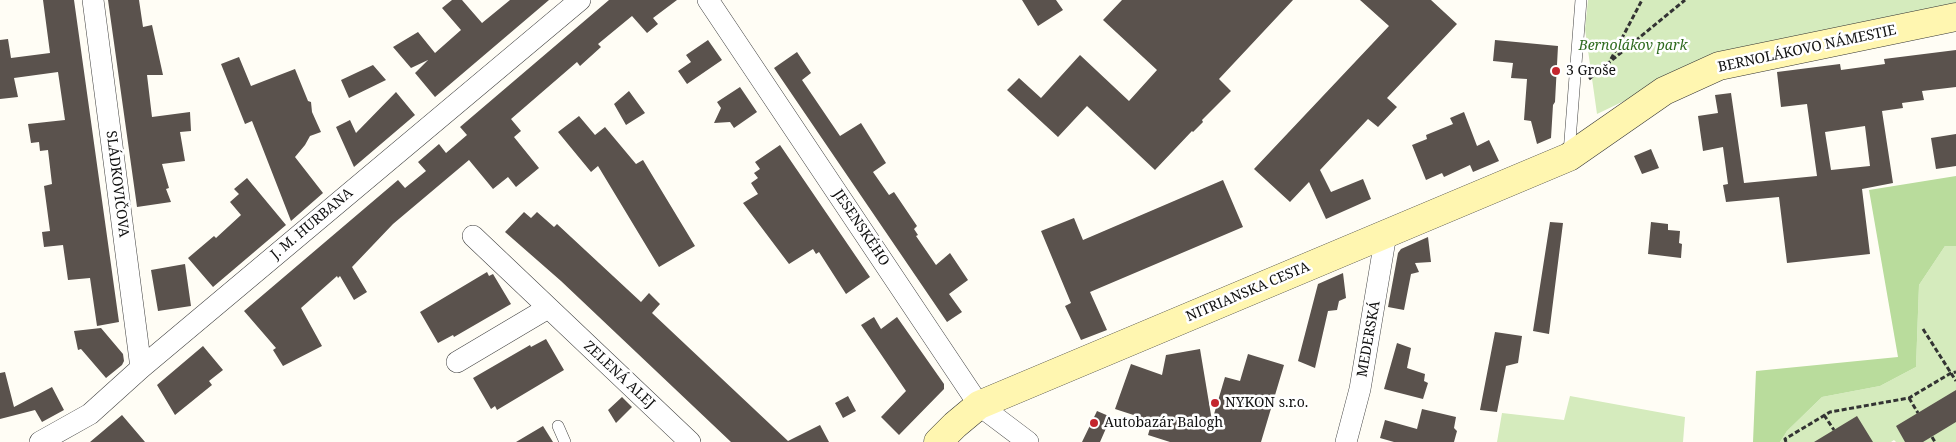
<!DOCTYPE html>
<html>
<head>
<meta charset="utf-8">
<style>
  body { margin:0 }
  canvas { display:block; background:#fffdf5 }
</style>
</head>
<body>
<canvas width="1956" height="442"></canvas>
<script>
const g = document.querySelector('canvas').getContext('2d');
g.lineJoin = 'round';
function fill(path, color) {
  g.fillStyle = color;
  g.fill(path, 'evenodd');
}
function poly(rows) {
  const path = new Path2D();
  for (const r of rows) {
    path.moveTo(r[0], r[1]);
    for (let i = 2; i < r.length; i += 2) path.lineTo(r[i], r[i + 1]);
  }
  return path;
}
function stroke(path, color, width, dash) {
  g.strokeStyle = color;
  g.lineWidth = width;
  g.lineCap = dash ? 'butt' : 'round';
  g.setLineDash(dash || []);
  g.stroke(path);
}
function label(font, color, halo, rows, align = 'center') {
  g.font = font + ' "Noto Serif",serif';
  g.lineWidth = 5;
  g.setLineDash([]);
  g.textBaseline = 'middle';
  g.strokeStyle = halo;
  g.fillStyle = color;
  for (const [text, x, y, turn = 0] of rows) {
    g.save();
    g.translate(x, y);
    g.rotate((+turn || 0) * Math.PI / 180);
    g.textAlign = isNaN(turn) ? turn : align;
    if (halo) g.strokeText(text, 0, 0);
    g.fillText(text, 0, 0);
    g.restore();
  }
}
fill(poly([
  [1588,0,1956,0,1956,5,1720,55,1597,114,1585,29],
  [1945,246,1956,246,1956,442,1896,442,1894,440,1891,442,1780,442,1787,431,1822,397,1880,386,1916,367,1919,285],
  [1570,396,1685,417,1683,442,1497,442,1502,413,1564,420]
]), '#d5ebbd');
fill(poly([
  [1956,176,1956,246,1945,246,1919,285,1916,367,1880,386,1822,397,1787,431,1780,442,1753,442,1756,371,1898,357,1869,190]
]), '#b9dc9c');
fill(poly([
  [43,0,74,0,119,322,97,326,90,278,68,280,63,245,44,247,42,232,50,231,44,186,52,184,48,150,40,151,39,142,31,143,28,124,65,120,58,72,14,78,18,97,0,99,0,40,8,39,11,58,50,53],
  [108,0,139,0,143,27,152,25,163,75,147,75,152,117,190,112,191,131,180,132,185,161,162,164,169,188,166,189,171,202,137,207],
  [452,0,462,0,482,23,510,0,549,0,435,97,415,73,428,60,411,68,393,47,418,32,435,53,461,30,442,8],
  [609,0,677,0,653,18,658,24,647,33,632,16,598,44,601,47,580,66,577,62,511,119,521,131,514,137,539,168,516,187,508,177,493,189,469,160,393,224,352,267,367,292,354,300,340,276,338,278,337,276,301,308,322,346,283,366,273,350,276,348,244,311,398,180,405,188,426,171,418,162,439,144,446,153,467,135,460,127],
  [1022,0,1056,0,1063,10,1038,26],
  [1122,0,1293,0,1219,79,1231,91,1202,120,1203,122,1193,132,1192,131,1155,170,1087,106,1058,137,1007,90,1019,78,1041,98,1080,55,1129,101,1157,70,1103,20],
  [1360,0,1431,0,1457,24,1387,98,1397,107,1378,127,1368,119,1320,170,1331,192,1363,179,1371,199,1326,219,1309,182,1290,202,1254,169,1389,26],
  [708,40,722,60,687,84,678,71,691,62,686,55],
  [1495,40,1558,46,1555,102,1553,105,1551,138,1537,144,1531,121,1524,120,1527,79,1511,78,1513,63,1493,61],
  [1956,50,1956,87,1922,91,1924,100,1902,103,1903,108,1882,111,1893,183,1862,189,1870,254,1787,263,1779,197,1726,202,1723,185,1728,184,1723,147,1703,151,1698,116,1718,113,1715,95,1731,93,1744,183,1817,176,1807,104,1781,107,1777,72,1840,64,1841,70,1885,64,1884,59],
  [1865,126,1870,166,1831,170,1825,132],
  [797,52,811,73,802,80,840,136,861,123,886,163,873,172,889,195,894,192,917,226,914,229,918,235,916,236,936,265,950,253,968,280,949,294,962,312,947,322,774,68],
  [239,57,251,86,295,69,308,101,311,102,312,112,321,132,310,136,305,145,295,157,323,193,291,221,252,121,245,124,221,64],
  [373,65,386,80,349,98,341,80],
  [740,87,757,112,734,128,730,122,714,123,721,108,717,102],
  [629,91,645,113,626,125,614,104],
  [396,92,415,115,354,167,336,127,350,120,356,133],
  [1464,112,1477,146,1489,140,1499,161,1473,172,1470,165,1444,177,1442,173,1426,180,1412,145,1427,139,1426,135,1453,124,1450,118],
  [579,116,595,135,605,127,636,164,643,160,695,246,659,267,598,166,591,172,558,132],
  [1956,134,1956,166,1936,169,1931,138],
  [780,145,870,277,846,294,819,252,816,254,813,249,789,264,743,203,758,194,751,183,758,178,754,173,760,169,755,162],
  [1651,149,1659,168,1642,174,1634,156],
  [247,178,286,225,213,287,188,258,214,236,216,238,241,215,230,202,239,194,234,189],
  [1223,180,1243,227,1090,292,1107,330,1081,340,1065,306,1071,303,1041,231,1074,218,1083,240],
  [524,212,531,218,537,212,554,227,557,224,641,302,649,293,660,304,652,313,788,441,820,425,829,442,731,442,561,281,505,232],
  [1550,222,1563,223,1549,334,1533,331],
  [1651,222,1668,224,1668,230,1680,231,1679,243,1682,244,1681,258,1648,254],
  [1428,237,1431,262,1415,263,1419,272,1411,274,1404,310,1388,307,1398,253,1401,249],
  [185,264,191,306,158,311,151,270],
  [487,272,489,276,493,274,511,304,454,337,453,335,438,343,420,312],
  [1343,273,1346,298,1339,301,1337,310,1328,311,1315,368,1298,361,1318,284],
  [874,317,881,329,897,317,944,384,944,389,899,435,881,417,906,391,861,325],
  [101,328,123,354,124,361,122,365,106,378,81,349,78,350,74,331],
  [1495,332,1522,336,1518,363,1506,366,1497,412,1480,410],
  [546,339,564,370,497,410,495,406,491,409,473,378,530,345,531,347],
  [1397,343,1411,348,1407,368,1425,374,1424,381,1428,383,1423,399,1384,389],
  [203,346,223,370,209,381,212,385,175,415,157,385],
  [1200,349,1212,421,1225,377,1240,381,1248,354,1284,365,1261,442,1170,442,1148,435,1152,421,1115,409,1131,364,1162,375,1166,355],
  [5,372,14,407,52,387,64,410,42,422,35,410,0,419,0,373],
  [1956,390,1956,422,1923,442,1905,442,1896,426],
  [848,396,856,411,843,418,835,403],
  [622,397,632,407,616,423,608,410],
  [1422,409,1456,417,1454,428,1457,431,1454,442,1394,442,1380,438,1385,420,1417,429],
  [1097,411,1111,417,1100,442,1082,442],
  [122,415,145,442,90,442],
  [1857,416,1873,442,1814,442],
  [543,426,553,442,516,442]
]), '#5a524d');
const lane = poly([
  [1569,153,1581,0],
  [558,426,565,442]
]);
const street = poly([
  [93,0,141,368],
  [708,0,979,405,1028,442],
  [473,236,690,442],
  [457,362,548,308],
  [40,442,90,414,141,368,580,0],
  [1346,442,1360,389,1386,234]
]);
const secondary = poly([
  [938,442,955,425,979,405,1569,157,1664,91,1719,66,1956,17]
]);
stroke(lane, '#444', 12);
stroke(street, '#444', 22);
stroke(secondary, '#333', 29);
stroke(poly([
  [1611,59,1642,0],
  [1589,79,1685,0],
  [1923,329,1956,381],
  [1909,398,1918,413],
  [1824,415,1834,430],
  [1932,437,1935,442],
  [1786,442,1785,439,1830,412,1909,398,1951,373,1956,372]
]), '#333', 3, [5, 2.5]);
stroke(lane, '#fff', 11);
stroke(street, '#fff', 21);
stroke(secondary, '#fff6b0', 28);
for (const [x, y, r, color] of [
  [1556,71,5,"#c4262e"],
  [1215,403,5,"#c4262e"],
  [1094,423,5,"#c4262e"]
]) {
  const dot = new Path2D();
  dot.arc(x, y, r, 0, 2 * Math.PI);
  g.fillStyle = color;
  g.fill(dot);
  stroke(dot, '#fff', 2);
}
label('italic 14px', '#2f6b1f', '#fff', [
  ["Bernolákov park",1633,46]
]);
label('14px', '#111', '#fff', [
  ["BERNOLÁKOVO NÁMESTIE",1807,49,-12],
  ["SLÁDKOVIČOVA",117,184,83],
  ["J. M. HURBANA",312,224,-40],
  ["JESENSKÉHO",861,228,56],
  ["NITRIANSKA CESTA",1248,292,-23],
  ["MEDERSKÁ",1369,339,-80],
  ["ZELENÁ ALEJ",619,375,43]
]);
label('14px', '#111', '#fff', [
  ["3 Groše",1566,71],
  ["NYKON s.r.o.",1225,403],
  ["Autobazár Balogh",1104,423]
], 'left');
</script>
</body>
</html>
